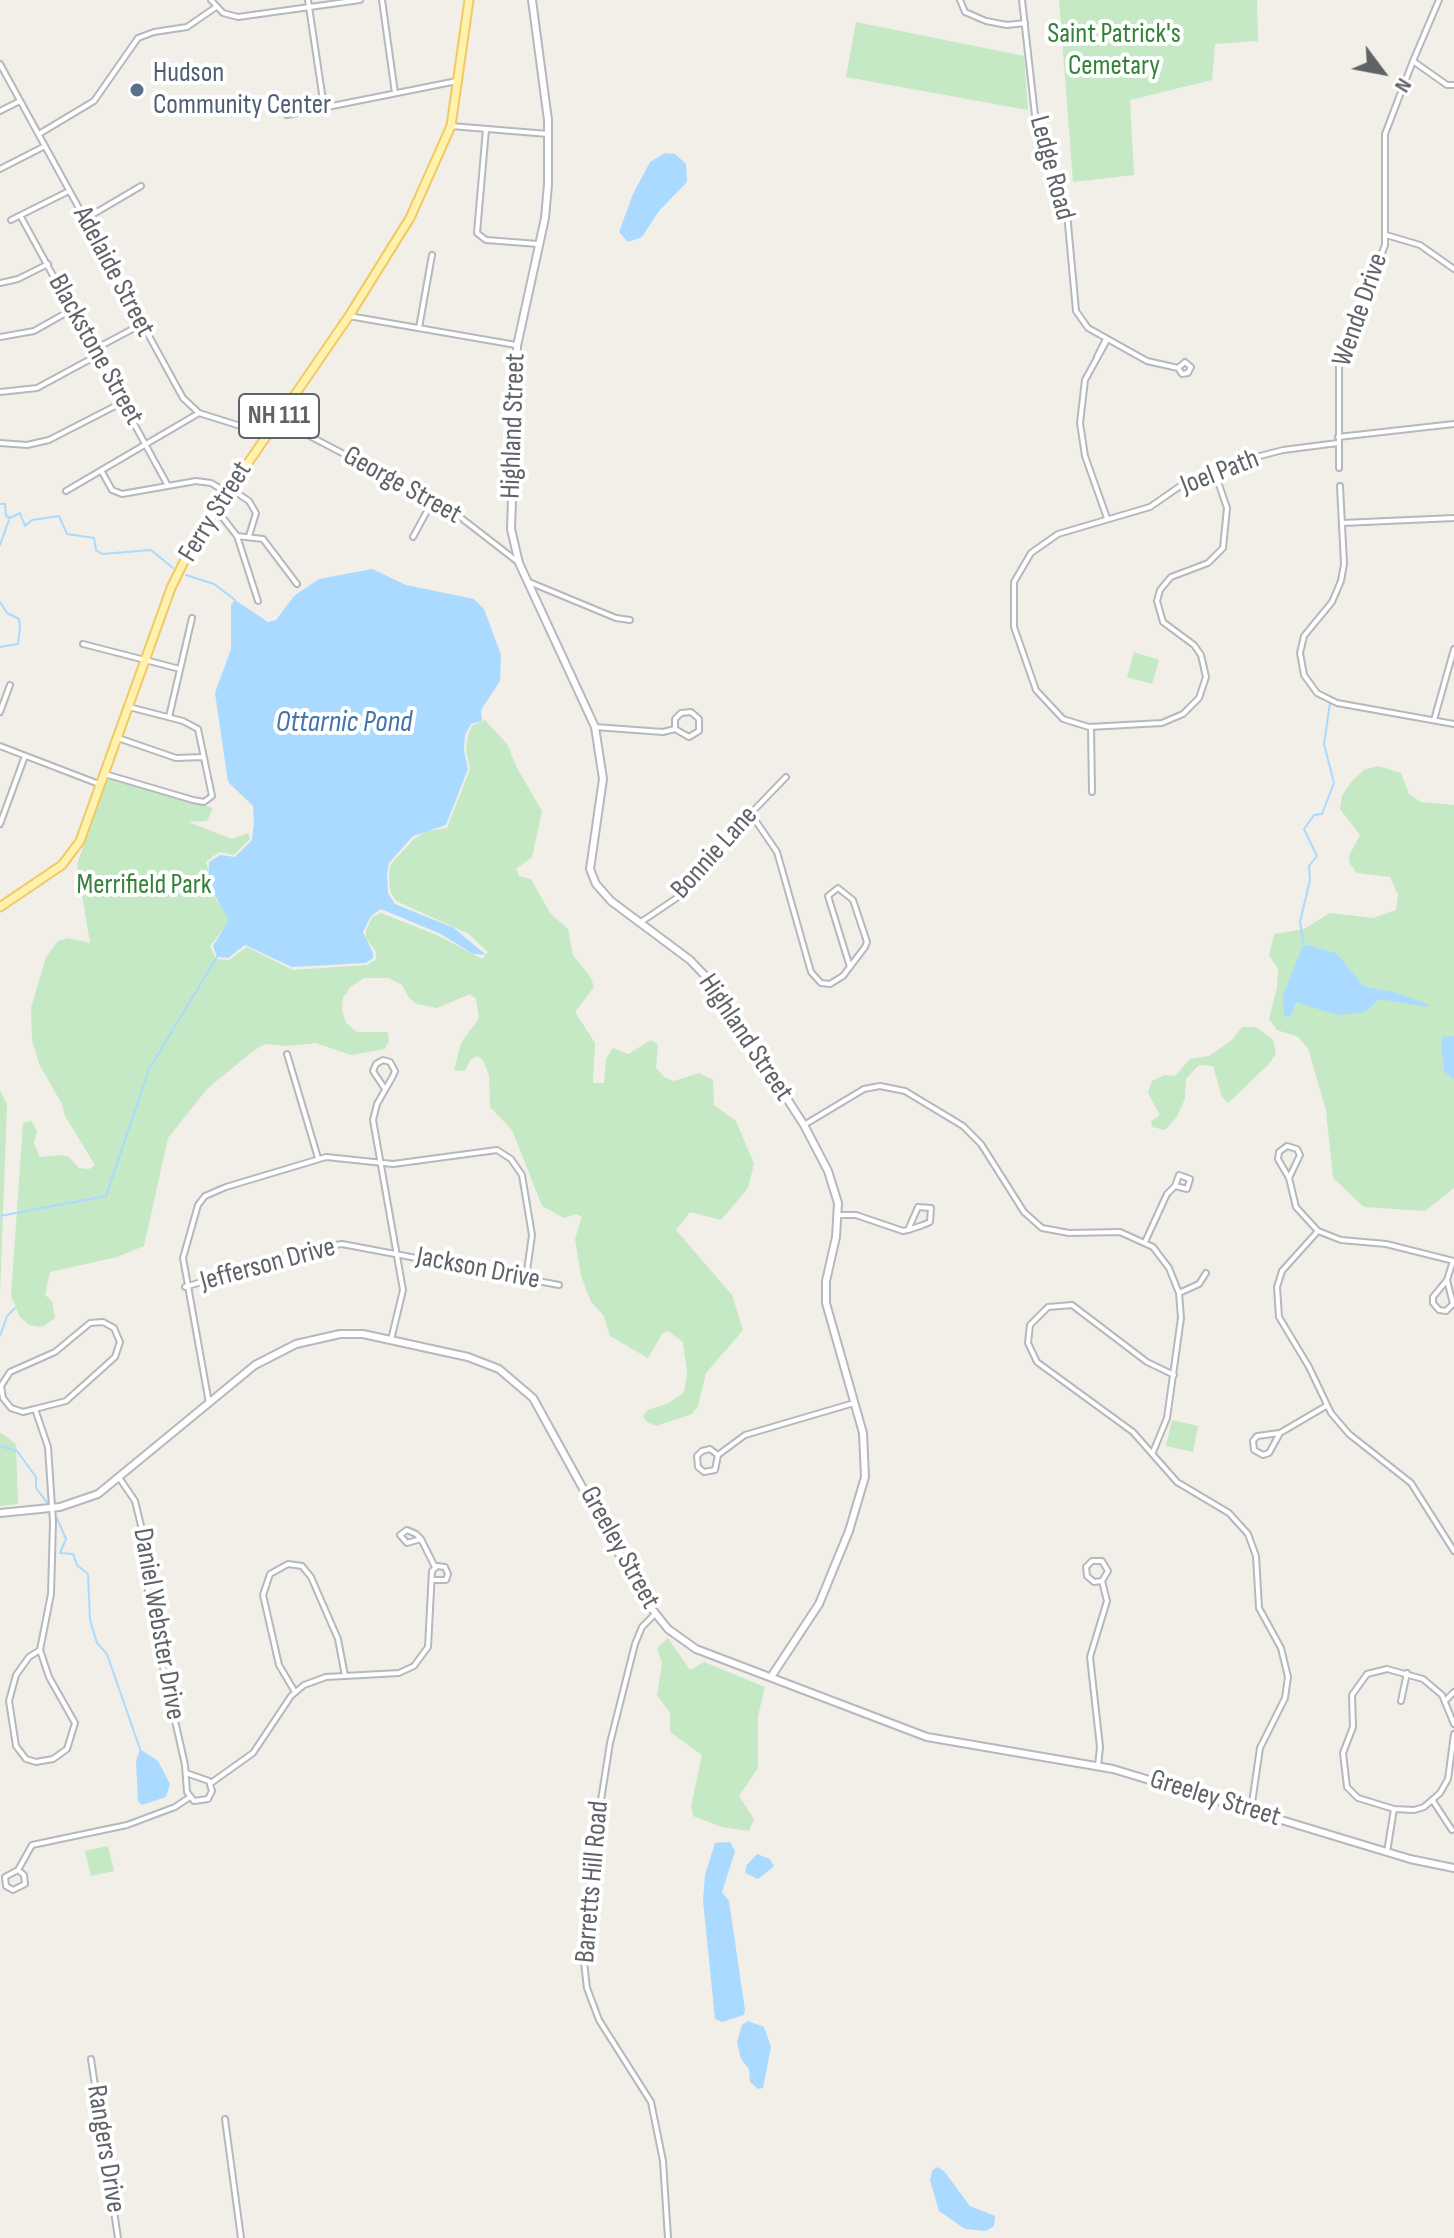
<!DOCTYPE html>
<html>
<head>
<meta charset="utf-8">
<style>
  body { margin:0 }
  #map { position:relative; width:1454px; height:2238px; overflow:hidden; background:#f1efe8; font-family:"Sofia Sans Condensed",sans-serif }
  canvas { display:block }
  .north { position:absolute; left:1342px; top:32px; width:80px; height:80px; -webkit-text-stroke:6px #fff; paint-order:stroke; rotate:122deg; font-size:22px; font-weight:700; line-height:32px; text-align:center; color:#5f6368 }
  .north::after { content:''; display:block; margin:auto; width:28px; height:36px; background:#5f6368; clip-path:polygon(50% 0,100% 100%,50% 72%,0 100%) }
</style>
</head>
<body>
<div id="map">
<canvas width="1454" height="2238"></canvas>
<div class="north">N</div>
</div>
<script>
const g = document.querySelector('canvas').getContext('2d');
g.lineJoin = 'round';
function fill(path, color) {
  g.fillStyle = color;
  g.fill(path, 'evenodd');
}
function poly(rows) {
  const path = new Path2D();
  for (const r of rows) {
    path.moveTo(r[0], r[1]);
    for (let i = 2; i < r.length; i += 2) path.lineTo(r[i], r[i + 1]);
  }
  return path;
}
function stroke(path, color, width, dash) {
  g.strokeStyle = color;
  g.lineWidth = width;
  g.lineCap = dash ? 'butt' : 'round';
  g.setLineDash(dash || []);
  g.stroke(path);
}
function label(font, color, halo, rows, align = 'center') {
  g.font = font + ' "Sofia Sans Condensed",sans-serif';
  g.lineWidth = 8;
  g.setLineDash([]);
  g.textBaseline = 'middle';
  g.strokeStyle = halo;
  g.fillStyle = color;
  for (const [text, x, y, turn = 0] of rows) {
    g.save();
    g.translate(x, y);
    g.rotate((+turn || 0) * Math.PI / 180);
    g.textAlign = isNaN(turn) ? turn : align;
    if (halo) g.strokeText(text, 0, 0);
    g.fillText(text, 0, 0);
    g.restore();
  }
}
fill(poly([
  [1059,0,1257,0,1258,41,1215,44,1212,80,1130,100,1134,175,1073,182],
  [856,22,1024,56,1028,110,846,77],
  [1134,652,1159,660,1152,684,1127,677],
  [485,720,507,744,517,768,542,811,532,857,516,869,519,876,531,879,550,913,568,929,573,955,591,978,594,987,575,1012,595,1043,593,1083,604,1083,606,1059,613,1048,628,1054,651,1040,658,1045,656,1068,664,1077,674,1081,699,1073,713,1080,714,1105,736,1121,754,1164,748,1188,721,1220,690,1212,676,1230,732,1295,743,1330,706,1373,698,1406,692,1414,656,1426,647,1422,643,1416,648,1410,669,1403,684,1392,687,1372,683,1342,668,1331,662,1334,648,1358,610,1336,604,1316,591,1302,581,1276,575,1239,582,1217,576,1214,564,1218,542,1206,512,1130,490,1107,489,1075,483,1060,477,1056,470,1060,465,1071,454,1070,461,1043,479,1018,476,999,470,994,437,1008,417,1004,409,998,402,985,389,978,364,978,350,987,343,998,342,1010,346,1023,357,1032,388,1032,389,1041,385,1049,351,1055,316,1043,287,1046,265,1044,253,1051,207,1089,168,1138,144,1246,117,1257,50,1272,45,1295,52,1301,55,1318,42,1327,29,1325,20,1317,11,1296,23,1123,31,1121,37,1131,34,1143,40,1157,60,1155,69,1157,79,1168,89,1169,95,1165,65,1116,62,1104,39,1064,32,1040,31,1008,46,957,58,941,68,938,90,943,77,864,108,777,213,808,207,821,188,822,232,839,248,833,250,839,234,855,219,852,206,862,216,900,231,917,231,926,224,928,210,946,216,959,229,960,247,947,293,970,367,965,376,959,376,952,366,938,366,931,372,917,381,913,439,936,482,959,488,952,469,934,396,901,390,891,389,873,391,864,414,839,426,831,447,828,470,769,466,750,468,735,472,726],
  [1378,766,1401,773,1409,794,1421,802,1454,805,1454,1188,1425,1211,1364,1207,1333,1178,1326,1110,1308,1048,1298,1037,1277,1030,1269,1019,1277,988,1278,969,1269,955,1274,934,1304,929,1330,913,1373,918,1396,910,1398,895,1390,877,1357,873,1350,864,1349,856,1360,835,1340,809,1342,796,1351,782,1364,770],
  [1242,1027,1256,1027,1273,1040,1276,1054,1267,1066,1228,1103,1222,1097,1213,1066,1199,1065,1186,1079,1185,1099,1176,1118,1165,1130,1152,1127,1151,1121,1160,1115,1148,1093,1152,1081,1165,1075,1175,1076,1190,1059,1209,1056,1232,1040],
  [0,1091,7,1104,0,1296],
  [1172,1420,1198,1426,1193,1452,1166,1446],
  [0,1432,16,1444,18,1504,0,1506],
  [668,1638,690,1670,704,1662,765,1687,758,1716,758,1768,739,1796,754,1819,749,1831,722,1827,693,1816,691,1806,702,1755,670,1732,670,1713,657,1695,662,1663,657,1648],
  [108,1846,114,1871,91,1876,85,1851]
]), '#c5e8c5');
fill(poly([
  [665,153,675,154,686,164,687,182,659,211,642,237,628,242,619,232,633,194,650,162],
  [372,569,406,585,474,599,484,609,501,655,500,681,481,710,482,721,471,724,465,735,464,750,468,769,446,825,413,836,389,863,387,873,388,893,395,904,454,928,486,955,473,954,441,934,381,909,371,916,363,932,373,953,373,958,366,963,292,967,245,945,228,958,217,957,213,946,229,920,208,884,209,862,220,855,235,857,252,840,254,823,253,806,228,782,215,693,231,649,231,605,235,600,268,622,276,620,294,596,319,579],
  [1307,945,1336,953,1364,987,1393,992,1428,1004,1427,1007,1379,999,1365,1012,1338,1015,1296,1002,1290,1017,1284,1015,1283,996,1301,950],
  [1454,1036,1454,1078,1453,1079,1444,1071,1441,1045,1443,1037],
  [140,1749,158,1761,170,1784,166,1797,142,1805,138,1801,136,1761],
  [730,1842,735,1851,722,1892,729,1901,745,2010,744,2015,722,2022,715,2019,703,1900,705,1875,715,1843],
  [757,1854,770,1859,774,1866,758,1879,745,1873,746,1866],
  [748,2021,764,2027,771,2047,763,2088,758,2089,750,2082,749,2069,741,2059,737,2042,742,2025],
  [937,2167,944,2171,970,2206,995,2216,994,2226,986,2231,965,2229,939,2211,930,2180,932,2171]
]), '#aadaff');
stroke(poly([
  [0,504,5,504,6,516,10,518,20,513,25,526,32,520,59,516,67,534,94,538,96,550,102,554,151,550,173,568],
  [0,545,9,520],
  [186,575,214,584,235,600],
  [0,602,7,613,19,619,20,627,18,644,0,647],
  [1304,947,1300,922,1310,880,1309,866,1317,856,1304,829,1314,815,1322,814,1334,783,1324,744,1330,703],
  [0,1216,106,1196,149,1069,217,957],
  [0,1336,7,1316,15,1308],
  [0,1446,17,1451,36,1477,36,1488,49,1505],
  [55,1514,66,1539,60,1553,73,1554,77,1565,88,1574,90,1620,97,1643,107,1654,140,1749]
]), '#aadaff', 2);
const minor = poly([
  [211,0,223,13,238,17,360,0],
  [308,0,324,107],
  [382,0,395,93],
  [960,0,965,12,986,21,1007,25,1025,23],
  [1022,0,1036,124,1066,202,1076,311,1088,328,1147,361,1178,368,1182,374,1188,373,1191,367,1185,362,1178,368],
  [1439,0,1413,61,1447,85,1454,85],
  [0,64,183,398,199,413,266,434],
  [0,111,20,101],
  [287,115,457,81],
  [451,126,548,134],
  [486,129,477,233,486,240,538,244],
  [39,134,94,101,138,38,154,32,187,27,216,7],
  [0,169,45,146],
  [21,217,167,484],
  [85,219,141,186],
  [11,220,69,191],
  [1386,235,1420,245,1454,269],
  [0,283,18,279,48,264],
  [349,316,516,345],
  [419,328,432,255],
  [0,337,34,331,73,309],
  [1107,340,1085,380,1080,423,1085,456,1107,518],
  [95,349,142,324],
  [1097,357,1105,341],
  [0,392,37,388,98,355],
  [279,420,451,510,518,562],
  [1338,437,1454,424],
  [0,443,27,445,49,440,123,402],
  [1339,468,1339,366,1385,245,1385,134,1413,61],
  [1214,470,1227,508,1223,548,1208,563,1171,577,1160,590,1157,601,1163,622,1194,645,1201,655,1206,677,1199,698,1183,714,1162,723,1089,727,1063,719,1036,690,1014,627,1014,582,1031,553,1058,534,1150,507,1186,482,1214,470,1229,464,1283,450,1338,443],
  [102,472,112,490,122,494,196,481,211,483,226,492],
  [1340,486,1344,564,1341,581,1332,602,1304,636,1300,653,1304,675,1317,693,1337,703,1454,724],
  [231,489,249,501,256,513,249,536],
  [66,491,199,413],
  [216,509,237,536,258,601],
  [1342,523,1454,518],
  [237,536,263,539,297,584],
  [413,537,433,500],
  [529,582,616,618,630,620],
  [83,644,180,669],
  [0,712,10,685],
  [169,717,192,618],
  [1434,720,1454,649],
  [595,727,663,732,675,729,689,737,699,731,699,719,691,712,681,713,675,719,675,729],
  [1091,727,1092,792],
  [118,738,176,758,203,757],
  [0,746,99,784],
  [105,774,193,800,204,802,212,796,198,729,183,721,129,707],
  [751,814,777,852,811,972,821,983,830,984,843,976,865,947,867,942,853,900,838,888,828,896,850,967],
  [0,824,25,756],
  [641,922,684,893,725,840,786,777],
  [287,1054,318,1158],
  [385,1089,373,1071,376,1064,383,1060,390,1062,395,1071,393,1076,377,1104,373,1120,403,1290,391,1340],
  [804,1125,864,1089,880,1086,905,1091,963,1126,981,1144,1024,1212,1042,1228,1069,1233,1120,1232,1153,1247,1169,1268,1179,1293,1181,1318,1167,1418,1153,1452],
  [1289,1178,1300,1155,1297,1149,1287,1146,1279,1152,1278,1159,1289,1178,1296,1207,1318,1231,1341,1240,1386,1244,1454,1261],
  [838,1215,856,1215,903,1231,908,1230,923,1225,930,1222,931,1208,918,1207,908,1230],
  [1318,1231,1282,1271,1277,1287,1279,1317,1309,1367,1331,1413,1349,1434,1411,1483,1454,1551],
  [1145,1242,1167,1194,1175,1186,1187,1189,1190,1179,1179,1175,1175,1186],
  [1447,1280,1453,1304,1446,1311,1439,1310,1433,1303,1433,1297,1447,1280,1453,1261],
  [185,1287,309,1249,342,1244,559,1285],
  [1179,1293,1199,1284,1206,1273],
  [1174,1375,1147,1362,1072,1305,1048,1307,1030,1325,1028,1343,1037,1362,1133,1432,1177,1482,1229,1513,1248,1534,1256,1556,1259,1608,1281,1648,1288,1677,1285,1698,1260,1748,1251,1810],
  [209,1403,183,1258,198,1205,205,1196,226,1187,326,1157,393,1164,497,1150,511,1159,522,1175,532,1235,526,1278],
  [35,1409,66,1401,115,1357,120,1342,114,1328,103,1322,90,1323,55,1352,10,1372,1,1386,3,1398,11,1408,23,1412,35,1409,48,1447,53,1522,51,1594,40,1650,49,1677,75,1723,67,1749,53,1759,36,1762,26,1759,16,1746,9,1701,16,1675,29,1657,40,1650],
  [1280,1433,1269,1453,1263,1455,1254,1450,1253,1441,1257,1436,1280,1433,1326,1406],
  [718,1455,710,1449,702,1451,697,1456,698,1467,704,1472,715,1470,718,1455,745,1435,854,1403],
  [120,1479,135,1501,144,1538,149,1605,185,1765,187,1792,194,1801,208,1799,212,1791,209,1781,186,1773],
  [421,1539,407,1543,400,1535,407,1530,416,1534,421,1539,435,1567],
  [655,1614,642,1627,635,1644,610,1743,590,1870,583,1954,587,1988,599,2020,651,2102,663,2161,668,2238],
  [295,1692,279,1665,263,1595,270,1574,288,1564,302,1566,311,1577,338,1639,345,1676],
  [1446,1700,1454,1692],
  [1401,1701,1407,1673],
  [1454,1724,1442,1695,1423,1679,1387,1669,1367,1674,1352,1695,1353,1727,1343,1753,1347,1787,1358,1798,1394,1809,1414,1810,1424,1807,1440,1793,1448,1779,1454,1734],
  [1098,1766,1100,1747,1090,1657,1107,1601,1102,1581,1108,1571,1102,1561,1092,1561,1086,1567,1087,1576,1094,1582,1102,1581],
  [211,1783,253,1753,291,1696,304,1685,326,1677,399,1673,414,1666,428,1647,432,1571,437,1566,445,1567,448,1574,446,1580,434,1580],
  [1433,1801,1452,1830],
  [1387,1852,1394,1809],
  [18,1870,5,1877,6,1886,13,1890,25,1884,24,1875,18,1870,32,1845,127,1825,175,1807,190,1797],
  [91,2059,118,2238],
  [225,2119,241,2238]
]);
const tertiary = poly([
  [532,0,548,120,548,184,545,218,517,346,511,529,519,563,595,727,603,779,590,869,596,884,611,901,690,960,713,984,804,1125,828,1171,838,1203,836,1237,826,1281,826,1303,863,1433,865,1477,849,1531,819,1604,771,1677],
  [0,1513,60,1507,98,1494,255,1365,296,1344,340,1334,363,1334,468,1357,499,1369,533,1398,644,1599,668,1629,696,1649,927,1737,1113,1769,1410,1859,1454,1868]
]);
const primary = poly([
  [0,907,62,865,80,841,171,588,193,543,349,316,410,218,451,126,469,0]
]);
stroke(minor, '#b5b8bc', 8);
stroke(tertiary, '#b5b8bc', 10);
stroke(primary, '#f2c960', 11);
stroke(minor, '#fff', 4);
stroke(tertiary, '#fff', 6);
stroke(primary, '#fff2af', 7);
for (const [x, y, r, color] of [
  [137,90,8,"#5c6f8a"]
]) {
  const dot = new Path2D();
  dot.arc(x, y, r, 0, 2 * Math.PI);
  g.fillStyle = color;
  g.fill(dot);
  stroke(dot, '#fff', 3);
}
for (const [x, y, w] of [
  [279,416,80]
]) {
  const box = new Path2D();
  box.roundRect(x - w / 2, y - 22, w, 44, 6);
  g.fillStyle = '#fff';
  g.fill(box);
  stroke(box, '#5f6368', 2);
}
label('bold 26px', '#5f6368', null, [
  ["NH 111",279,416]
]);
label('28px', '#348238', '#fff', [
  ["Saint Patrick's",1114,35],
  ["Cemetary",1114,67],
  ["Merrifield Park",144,886]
]);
label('28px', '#4e5e75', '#fff', [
  ["Hudson",153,74],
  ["Community Center",153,106]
], 'left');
label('28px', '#5f6368', '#fff', [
  ["Ledge Road",1051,168,75],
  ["Adelaide Street",113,272,62],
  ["Wende Drive",1361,310,-71],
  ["Blackstone Street",95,350,61],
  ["Highland Street",514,426,-88],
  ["Joel Path",1220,473,-21],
  ["George Street",402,486,29],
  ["Ferry Street",216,512,-58],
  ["Bonnie Lane",715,853,-48],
  ["Highland Street",745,1038,56],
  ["Jefferson Drive",268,1265,-15],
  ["Jackson Drive",478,1269,11],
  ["Greeley Street",619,1548,61],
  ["Daniel Webster Drive",158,1624,80],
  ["Greeley Street",1215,1799,17],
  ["Barretts Hill Road",593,1882,-85],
  ["Rangers Drive",105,2149,81]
]);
label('italic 30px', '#4174aa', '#fff', [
  ["Ottarnic Pond",344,723]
]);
</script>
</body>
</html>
